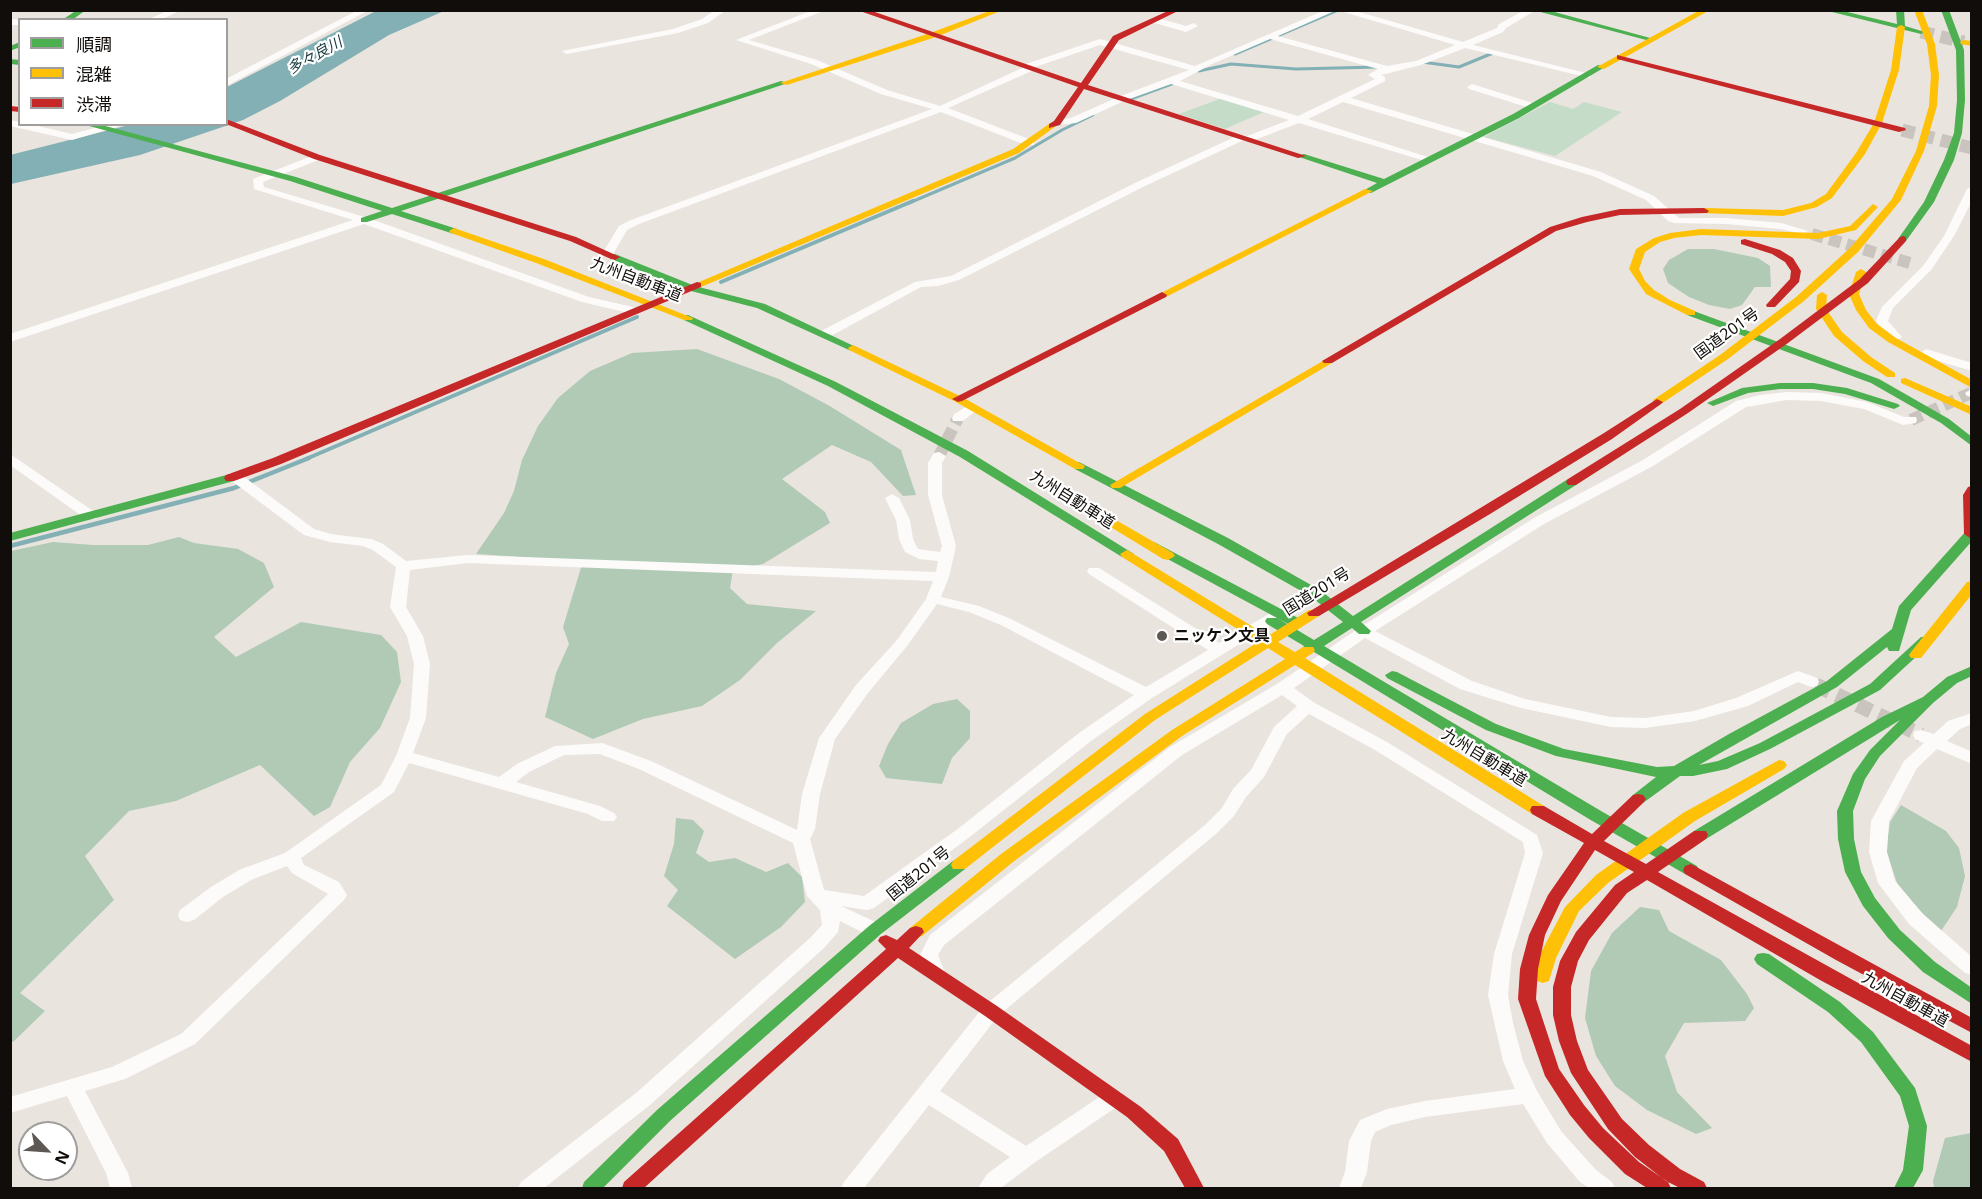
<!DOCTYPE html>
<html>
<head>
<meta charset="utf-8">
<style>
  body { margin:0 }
  #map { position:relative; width:1982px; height:1199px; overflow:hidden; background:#eae4de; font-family:"Noto Sans","Noto Sans JP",sans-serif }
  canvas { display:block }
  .frame { position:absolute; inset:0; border:12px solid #110d0a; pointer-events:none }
  .legend { position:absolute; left:18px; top:18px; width:210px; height:108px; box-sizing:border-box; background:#fff; border:2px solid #a09e9d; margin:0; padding:8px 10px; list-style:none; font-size:18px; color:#110d0a }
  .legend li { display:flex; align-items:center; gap:12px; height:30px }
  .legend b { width:30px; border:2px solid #a09e9d }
  .north { position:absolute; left:18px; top:1121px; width:60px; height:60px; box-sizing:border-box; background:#fff; border:2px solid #a09e9d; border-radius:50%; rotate:115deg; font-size:16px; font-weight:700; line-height:24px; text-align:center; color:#110d0a }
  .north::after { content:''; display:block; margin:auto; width:21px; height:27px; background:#5d5854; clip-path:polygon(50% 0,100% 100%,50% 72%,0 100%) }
</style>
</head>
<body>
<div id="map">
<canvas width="1982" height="1199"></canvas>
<div class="frame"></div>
<ul class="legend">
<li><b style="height:8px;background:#4caf50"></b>順調</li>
<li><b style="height:8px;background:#ffc107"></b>混雑</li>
<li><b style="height:8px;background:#c62828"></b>渋滞</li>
</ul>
<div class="north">N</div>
</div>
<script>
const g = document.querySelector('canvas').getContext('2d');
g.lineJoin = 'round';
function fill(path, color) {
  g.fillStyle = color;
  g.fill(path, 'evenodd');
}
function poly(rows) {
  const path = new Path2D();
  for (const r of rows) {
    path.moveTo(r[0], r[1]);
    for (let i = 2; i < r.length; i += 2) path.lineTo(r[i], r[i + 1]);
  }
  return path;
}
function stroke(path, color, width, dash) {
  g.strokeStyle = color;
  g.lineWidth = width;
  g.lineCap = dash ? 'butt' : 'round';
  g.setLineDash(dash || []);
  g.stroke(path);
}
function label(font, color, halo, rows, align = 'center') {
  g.font = font + ' "Noto Sans","Noto Sans JP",sans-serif';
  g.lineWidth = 4.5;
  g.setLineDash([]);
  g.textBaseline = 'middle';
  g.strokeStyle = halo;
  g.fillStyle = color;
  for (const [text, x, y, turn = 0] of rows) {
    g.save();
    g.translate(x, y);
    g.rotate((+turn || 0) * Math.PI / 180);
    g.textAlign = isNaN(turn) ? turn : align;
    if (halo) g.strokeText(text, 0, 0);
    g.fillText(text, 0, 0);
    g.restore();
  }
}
fill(poly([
  [1225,97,1266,111,1225,129,1179,114],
  [1550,102,1573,109,1584,102,1622,112,1555,156,1484,137]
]), '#c5dcc9');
fill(poly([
  [1688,249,1714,249,1758,258,1770,266,1771,287,1755,287,1742,305,1730,309,1709,305,1689,297,1668,283,1663,269,1669,260],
  [697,349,779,379,828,405,901,450,916,495,903,496,871,462,832,445,782,479,825,512,830,523,763,564,733,570,730,588,747,604,816,611,777,643,740,680,702,706,643,719,593,739,545,717,556,673,569,644,563,627,583,561,476,554,504,513,514,491,522,460,538,426,558,398,590,371,632,353],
  [179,537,194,543,238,549,264,563,274,587,214,637,236,657,301,622,381,635,397,652,401,682,380,728,350,762,330,807,314,816,260,765,176,801,129,811,85,856,114,900,20,993,45,1011,13,1042,11,1041,11,551,53,542,93,545,148,545],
  [957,699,970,711,970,738,952,758,942,784,886,778,879,766,888,744,901,723,933,704],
  [1901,805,1946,831,1959,848,1965,876,1957,907,1941,931,1916,907,1897,883,1886,850,1890,822],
  [676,818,693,820,704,831,696,853,709,862,735,858,766,872,788,863,802,877,805,902,781,927,735,959,667,906,678,890,664,876,674,844],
  [1640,907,1659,910,1669,931,1721,960,1747,994,1754,1008,1745,1021,1684,1023,1665,1056,1677,1092,1712,1128,1696,1134,1647,1110,1615,1086,1596,1056,1585,1018,1591,971,1612,933],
  [1971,1133,1971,1188,1934,1188,1933,1181,1945,1138]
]), '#b0cab6');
fill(poly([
  [376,11,444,11,389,35,280,101,243,120,140,155,11,184,10,155,129,125,226,124,227,87]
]), '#82b0b5');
stroke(poly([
  [1235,54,1338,10],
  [1422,62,1459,67,1493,53],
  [1199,71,1231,64,1296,69,1378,67],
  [1128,100,1177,82],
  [909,203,1015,158,1062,130,1093,115]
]), '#82b0b5', 3);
stroke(poly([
  [721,282,913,201],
  [306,459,637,317]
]), '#82b0b5', 4);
stroke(poly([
  [10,546,234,488,309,458]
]), '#82b0b5', 4.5);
stroke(poly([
  [1812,234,1910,263],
  [1911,420,1971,393],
  [939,456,958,418]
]), '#c9c4be', 12, [12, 6]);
stroke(poly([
  [1816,685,1921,735]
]), '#c9c4be', 15, [15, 8]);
stroke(poly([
  [1921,32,1964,42],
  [1902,130,1972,148]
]), '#c9c4be', 13, [13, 7]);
fill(poly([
  [169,10,182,10,160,20,147,20,169,10],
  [358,10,369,10,226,86,226,79,358,10],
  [715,10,726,10,708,23,678,33,566,54,562,51,673,29,702,19,715,10],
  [813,10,826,10,749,40,817,60,887,90,940,106,1022,68,1023,65,1100,39,1195,66,1325,10,1337,10,1278,36,1387,66,1416,61,1455,45,1337,10,1352,10,1463,42,1497,28,1499,24,1525,10,1536,10,1506,28,1503,32,1473,45,1590,74,1590,78,1465,48,1421,65,1381,75,1385,77,1385,81,1351,98,1601,172,1654,196,1679,218,1726,218,1781,223,1808,231,1803,234,1781,229,1726,224,1674,223,1668,221,1646,200,1593,176,1343,102,1308,119,1434,159,1425,161,1299,123,1252,141,1244,140,1145,186,959,280,938,286,921,287,829,337,821,337,821,331,915,282,951,276,1137,182,1239,135,1247,136,1289,120,1171,84,1124,101,1076,123,1054,125,1054,121,1071,118,1118,97,1189,70,1100,45,1035,67,1034,70,948,108,1034,141,1034,145,1026,145,941,112,639,224,627,230,612,256,604,256,602,254,619,226,631,220,932,109,881,94,811,64,736,40,813,10],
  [1270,39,1378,69,1368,75,1375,79,1298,116,1180,81,1212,64,1270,39],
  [1154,17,1186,26,1194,23,1198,26,1186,32,1151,22,1150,20,1154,17],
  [10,19,20,20,20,25,10,25,10,19],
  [1472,84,1536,104,1538,106,1533,109,1469,89,1467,87,1472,84],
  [10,120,20,122,20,124,30,124,72,134,109,124,127,124,72,140,10,126,10,120],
  [317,154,321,155,321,159,263,182,264,187,368,218,589,297,637,308,639,310,633,314,582,302,364,224,10,342,10,334,353,220,254,189,253,179,317,154],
  [1972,186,1972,201,1954,236,1931,270,1893,308,1888,321,1902,337,1896,341,1892,340,1876,321,1882,307,1923,266,1944,236,1967,189,1972,186],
  [1926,349,1972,363,1972,371,1922,356,1920,353,1926,349],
  [1971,389,1972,397,1967,396,1965,393,1971,389],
  [1787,392,1821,393,1867,402,1904,417,1916,417,1917,420,1916,423,1903,425,1864,409,1821,401,1787,400,1746,407,1653,466,1544,524,1375,631,1472,681,1525,699,1611,717,1645,718,1694,711,1736,698,1798,671,1817,678,1819,682,1817,686,1811,687,1798,682,1748,706,1695,721,1645,728,1611,727,1521,708,1460,689,1365,638,1294,688,1313,702,1387,742,1537,835,1543,853,1512,954,1508,995,1513,1023,1523,1061,1537,1091,1561,1131,1596,1170,1612,1182,1615,1188,1589,1188,1580,1182,1547,1143,1523,1104,1425,1117,1391,1125,1375,1132,1371,1141,1367,1172,1361,1188,1339,1188,1345,1172,1349,1141,1360,1120,1387,1109,1425,1101,1515,1089,1503,1061,1488,995,1494,954,1525,853,1523,842,1375,750,1309,714,1287,734,1264,777,1246,797,1234,816,1217,833,998,1016,940,1091,1026,1146,1107,1092,1114,1090,1121,1092,1124,1098,1121,1104,1034,1163,1001,1188,978,1188,987,1174,1010,1157,929,1105,864,1188,841,1188,844,1182,984,1006,1205,825,1222,808,1233,789,1251,770,1274,727,1297,706,1282,695,1182,755,944,945,938,955,945,973,942,978,935,980,928,978,920,955,930,935,1170,747,1277,684,1359,628,1534,518,1643,460,1736,401,1760,395,1787,392],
  [972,403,978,407,977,410,963,421,953,421,952,418,953,415,972,403],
  [939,452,946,456,942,463,942,495,956,546,949,577,941,597,979,606,1011,619,1146,687,1208,650,1089,574,1087,571,1089,568,1099,568,1219,643,1310,590,1320,590,1322,593,1152,698,1091,741,971,836,874,908,867,910,841,906,882,925,884,930,882,935,875,937,868,935,840,921,838,932,824,948,650,1105,544,1188,518,1188,521,1182,636,1093,810,938,822,925,820,910,807,896,793,843,639,769,600,754,564,755,529,772,516,782,600,806,614,813,617,817,614,821,602,821,588,814,409,763,394,792,301,858,304,865,339,882,347,895,344,900,195,1044,125,1079,85,1091,128,1173,132,1188,110,1188,106,1173,67,1096,10,1113,10,1097,112,1067,181,1034,328,894,292,873,287,866,251,880,223,897,194,920,187,922,180,920,178,915,180,910,211,887,239,870,285,853,381,785,396,756,410,718,414,664,407,636,390,607,396,567,373,550,363,546,330,542,304,535,229,479,227,476,229,473,239,473,314,529,331,534,371,539,383,544,406,561,468,555,936,572,938,561,919,559,905,552,899,539,896,520,885,498,892,494,899,498,910,520,913,539,918,549,940,552,942,546,928,495,928,463,934,453,939,452],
  [468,563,933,581,926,599,897,640,856,685,819,738,802,794,797,830,651,761,602,743,555,746,517,764,499,777,413,753,426,718,430,664,423,636,406,607,410,570,468,563],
  [937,604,969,612,1001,625,1134,695,1079,733,959,828,864,896,824,890,810,839,815,829,820,794,835,739,868,693,907,646,937,604],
  [10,454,96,513,98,516,96,519,86,519,10,465,10,454],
  [1972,713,1972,724,1960,729,1947,741,1972,752,1972,764,1937,749,1917,768,1889,821,1887,852,1895,881,1923,914,1972,957,1972,975,1965,973,1909,924,1878,883,1869,852,1871,821,1904,761,1924,743,1915,739,1913,735,1915,731,1921,730,1934,734,1948,721,1972,713]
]), '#fcfbfa');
fill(poly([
  [77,10,86,10,72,20,62,20,77,10],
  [1533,10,1547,10,1654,39,1650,41,1533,10],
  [1824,10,1839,10,1897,24,1896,10,1904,10,1905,26,1925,32,1921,34,1824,10],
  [1941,10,1949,10,1964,50,1965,100,1962,133,1954,160,1934,202,1906,241,1903,242,1898,239,1924,202,1944,160,1954,133,1957,100,1956,50,1941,10],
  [20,42,20,47,10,51,10,46,20,42],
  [10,59,20,60,20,65,10,64,10,59],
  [1598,65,1605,67,1519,118,1371,193,1363,191,1377,183,1296,156,1304,154,1384,179,1513,114,1598,65],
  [781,81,788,83,401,211,457,229,459,231,454,234,392,214,367,222,361,222,361,218,382,211,290,181,82,124,98,124,296,177,392,208,781,81],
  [615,254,695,286,765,304,858,348,853,351,849,350,757,308,687,290,611,259,611,255,615,254],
  [1691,310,1879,379,1949,419,1972,437,1972,446,1941,423,1871,383,1687,315,1686,313,1691,310],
  [688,315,836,382,968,451,1134,554,1132,557,1122,557,960,457,828,386,684,320,684,316,688,315],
  [1780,383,1813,383,1847,388,1898,404,1900,406,1894,409,1845,394,1813,389,1780,389,1748,393,1713,406,1707,403,1742,388,1780,383],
  [1079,462,1228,538,1320,590,1353,616,1568,479,1576,479,1578,482,1576,485,1361,622,1371,631,1369,634,1359,634,1352,628,1324,646,1601,811,1697,866,1699,870,1697,874,1685,874,1589,819,1314,652,1303,653,1301,650,1304,646,1267,624,1265,621,1267,618,1277,618,1314,640,1343,622,1310,596,1218,544,1075,469,1073,466,1075,463,1079,462],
  [230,474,236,478,234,481,10,541,10,533,230,474],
  [1972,529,1972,541,1911,610,1899,651,1889,651,1887,647,1837,687,1699,765,1718,761,1760,743,1870,684,1921,637,1931,637,1933,640,1931,643,1880,690,1770,749,1727,769,1693,776,1680,776,1643,803,1638,804,1633,803,1630,799,1633,795,1656,777,1556,756,1486,730,1387,678,1385,675,1392,671,1397,672,1496,724,1564,749,1657,767,1674,766,1729,734,1827,681,1892,629,1899,606,1967,530,1972,529],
  [1154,542,1300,619,1302,622,1300,625,1290,625,1149,549,1148,546,1154,542],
  [1972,666,1972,676,1957,683,1933,703,1880,756,1865,779,1853,811,1854,839,1861,872,1875,898,1900,930,1935,962,1972,988,1972,1004,1923,972,1888,938,1863,906,1845,872,1838,839,1837,811,1853,774,1870,750,1900,720,1706,839,1694,839,1692,835,1694,831,1882,717,1923,697,1947,677,1972,666],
  [959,859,965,861,967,865,965,869,881,934,671,1120,603,1188,582,1188,584,1182,657,1110,869,926,953,861,959,859],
  [1763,953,1769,954,1840,1002,1873,1032,1915,1088,1927,1126,1923,1170,1913,1188,1894,1188,1903,1170,1909,1126,1900,1096,1861,1042,1828,1012,1757,964,1754,959,1757,954,1763,953]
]), '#4caf50');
fill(poly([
  [992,10,1003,10,936,37,787,85,780,83,930,33,992,10],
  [1700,10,1710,10,1604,69,1597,67,1700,10],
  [1914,10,1922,10,1935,44,1939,75,1937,106,1924,151,1901,200,1858,252,1804,301,1728,359,1661,404,1653,404,1653,400,1720,355,1796,297,1850,248,1892,199,1916,151,1929,106,1931,75,1927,44,1914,10],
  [1901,25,1905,27,1899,70,1882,123,1865,154,1832,198,1817,207,1783,216,1701,213,1699,211,1704,208,1783,210,1811,203,1826,194,1856,153,1874,123,1891,70,1897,27,1901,25],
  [1964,40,1972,41,1972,46,1961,44,1960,42,1964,40],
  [1049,124,1056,126,1019,153,701,287,697,288,692,285,1013,149,1049,124],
  [1365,189,1373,191,1166,297,1162,298,1157,295,1365,189],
  [1873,204,1878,207,1856,230,1818,239,1701,235,1674,238,1660,242,1645,252,1639,269,1645,281,1654,290,1670,300,1695,311,1695,315,1687,315,1646,294,1629,269,1636,249,1654,238,1670,233,1701,229,1818,233,1850,226,1873,204],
  [454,228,544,259,693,318,692,320,684,320,536,263,451,233,449,231,454,228],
  [1861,269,1866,272,1859,294,1866,310,1877,324,1896,338,1972,380,1972,388,1888,342,1869,328,1856,310,1849,294,1856,272,1861,269],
  [1822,292,1827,295,1826,309,1842,332,1871,357,1895,373,1895,377,1887,377,1863,361,1834,336,1816,309,1817,295,1822,292],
  [853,345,962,397,1085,466,1083,469,1075,469,954,401,849,350,848,348,853,345],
  [1328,358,1332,359,1332,363,1120,488,1112,488,1110,485,1328,358],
  [1905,378,1972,407,1972,415,1901,383,1901,379,1905,378],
  [1090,505,1173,553,1175,556,1168,560,1163,559,1086,512,1084,509,1090,505],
  [1127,550,1268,636,1309,610,1319,610,1321,613,1319,616,1278,642,1295,652,1303,647,1313,647,1315,650,1313,653,1305,658,1544,806,1546,810,1544,814,1532,814,1295,665,1182,736,1013,862,922,936,916,938,910,936,908,932,910,928,1001,854,1172,730,1285,659,1268,648,1155,720,965,869,953,869,951,865,953,861,1145,714,1258,642,1122,557,1120,554,1127,550],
  [1972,581,1972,594,1921,658,1911,658,1909,655,1911,652,1967,582,1972,581],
  [1779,760,1784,761,1787,765,1784,769,1695,821,1608,883,1579,911,1556,958,1549,981,1543,983,1537,981,1534,976,1538,958,1565,907,1596,875,1683,813,1779,760]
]), '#ffc107');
fill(poly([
  [857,10,869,10,1081,83,1113,36,1170,10,1180,10,1119,40,1088,85,1306,156,1298,158,1084,89,1060,125,1049,128,1049,124,1054,121,1078,87,857,10],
  [1617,55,1905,128,1906,130,1899,132,1617,59,1617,55],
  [10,106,20,107,20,112,10,111,10,106],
  [226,119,320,155,576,237,620,257,615,260,611,259,570,241,314,159,226,124,226,119],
  [1704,208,1709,211,1707,213,1620,215,1587,222,1556,231,1332,363,1324,363,1322,361,1550,227,1582,217,1620,209,1704,208],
  [1903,236,1906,237,1906,241,1868,283,1788,343,1688,413,1576,485,1568,485,1566,482,1568,479,1680,409,1780,339,1860,279,1900,237,1903,236],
  [1745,239,1780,250,1793,258,1801,271,1799,282,1775,307,1767,307,1766,305,1790,279,1791,271,1785,262,1772,254,1741,244,1741,240,1745,239],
  [697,282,701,283,701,287,281,464,234,481,226,481,224,478,226,475,273,458,697,282],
  [1162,292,1167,295,1166,297,962,401,958,402,952,399,1162,292],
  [1657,399,1663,402,1661,404,1612,439,1490,514,1319,616,1309,616,1307,613,1604,433,1657,399],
  [1972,486,1972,537,1970,538,1964,534,1963,495,1968,487,1972,486],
  [1638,794,1643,795,1646,799,1643,803,1604,841,1646,864,1694,831,1706,831,1708,835,1706,839,1658,872,1972,1046,1972,1062,1820,980,1647,880,1627,893,1589,940,1578,961,1571,987,1571,1015,1577,1041,1588,1070,1622,1119,1649,1145,1680,1169,1704,1182,1707,1188,1680,1188,1666,1181,1635,1157,1608,1129,1571,1073,1559,1041,1553,1015,1553,987,1560,961,1576,932,1615,885,1634,872,1595,850,1561,901,1545,935,1538,969,1536,999,1559,1069,1584,1105,1603,1128,1639,1162,1668,1182,1671,1188,1647,1188,1625,1174,1589,1138,1570,1115,1545,1076,1518,999,1520,969,1529,935,1548,895,1584,843,1532,814,1530,810,1532,806,1544,806,1592,834,1633,795,1638,794],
  [1691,864,1972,1018,1972,1033,1836,960,1685,874,1683,870,1685,866,1691,864],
  [916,926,922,928,924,932,909,948,997,1006,1141,1107,1178,1139,1204,1188,1185,1188,1164,1151,1127,1117,985,1016,898,958,644,1188,622,1188,624,1182,886,949,878,941,880,937,886,935,897,940,910,928,916,926]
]), '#c62828');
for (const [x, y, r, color] of [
  [1162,636,6,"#5d5854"]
]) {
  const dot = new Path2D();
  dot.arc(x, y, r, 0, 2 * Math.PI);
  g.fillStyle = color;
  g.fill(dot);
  stroke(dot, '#fff', 2);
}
label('italic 15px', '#16383e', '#fff', [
  ["多々良川",315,56,-29]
]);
label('16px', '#110d0a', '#fff', [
  ["九州自動車道",636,280,21],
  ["国道201号",1727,334,-36],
  ["九州自動車道",1072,500,32],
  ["国道201号",1317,592,-32],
  ["九州自動車道",1484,758,31],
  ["国道201号",919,874,-39],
  ["九州自動車道",1905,1000,29]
]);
label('bold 16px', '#110d0a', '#fff', [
  ["ニッケン文具",1174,636]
], 'left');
</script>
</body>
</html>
